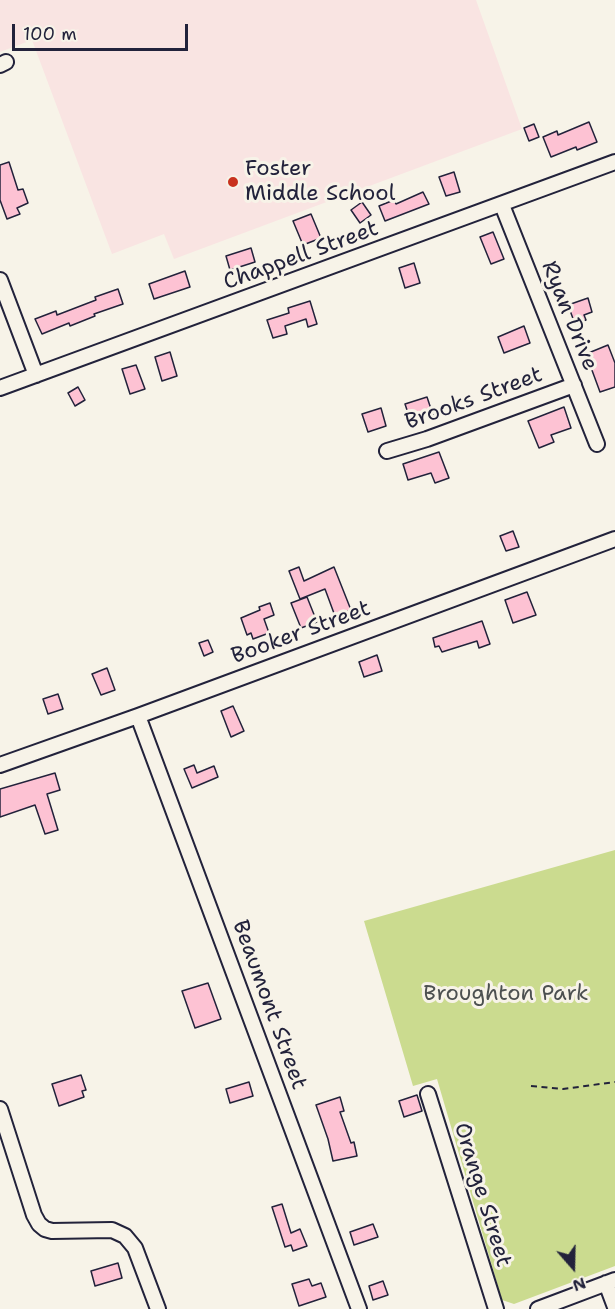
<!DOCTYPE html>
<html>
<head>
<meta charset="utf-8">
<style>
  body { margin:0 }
  #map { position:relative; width:615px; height:1309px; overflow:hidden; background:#f7f3e8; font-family:"Shantell Sans",sans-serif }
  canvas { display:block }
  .north { position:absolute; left:543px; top:1237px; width:60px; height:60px; -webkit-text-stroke:4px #f7f3e8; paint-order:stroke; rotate:160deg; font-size:16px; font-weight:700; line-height:24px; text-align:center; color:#22223b }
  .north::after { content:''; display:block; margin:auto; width:21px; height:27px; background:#22223b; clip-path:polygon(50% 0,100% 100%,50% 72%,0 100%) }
  .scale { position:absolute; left:12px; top:24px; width:176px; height:27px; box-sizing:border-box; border:3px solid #22223b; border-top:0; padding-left:8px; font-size:18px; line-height:21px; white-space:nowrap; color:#22223b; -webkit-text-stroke:4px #f7f3e8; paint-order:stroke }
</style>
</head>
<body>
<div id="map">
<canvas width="615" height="1309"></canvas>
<div class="north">N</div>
<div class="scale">100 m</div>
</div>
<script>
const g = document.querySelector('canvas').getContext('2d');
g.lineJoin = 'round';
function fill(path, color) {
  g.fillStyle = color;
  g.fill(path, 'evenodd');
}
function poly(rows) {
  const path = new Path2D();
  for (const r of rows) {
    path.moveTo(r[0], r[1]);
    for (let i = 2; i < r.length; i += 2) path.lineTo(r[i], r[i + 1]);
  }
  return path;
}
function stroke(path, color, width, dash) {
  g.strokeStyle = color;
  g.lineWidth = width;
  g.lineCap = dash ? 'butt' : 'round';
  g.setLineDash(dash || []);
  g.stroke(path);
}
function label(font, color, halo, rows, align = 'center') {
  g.font = font + ' "Shantell Sans",sans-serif';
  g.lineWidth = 6;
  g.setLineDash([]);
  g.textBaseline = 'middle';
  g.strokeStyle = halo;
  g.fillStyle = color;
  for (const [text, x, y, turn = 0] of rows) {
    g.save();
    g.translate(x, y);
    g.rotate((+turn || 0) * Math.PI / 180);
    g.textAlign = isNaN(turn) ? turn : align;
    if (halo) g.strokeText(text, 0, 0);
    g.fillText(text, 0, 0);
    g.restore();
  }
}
fill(poly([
  [0,0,476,0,522,129,174,259,164,234,112,254,32,40,0,52]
]), '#f9e4e2');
fill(poly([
  [615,850,615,1266,514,1304,502,1300,437,1079,413,1086,364,921]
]), '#cbdb8f');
const building = poly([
  [589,122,597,142,577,150,576,147,551,157,543,137,557,131,558,135,589,122],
  [534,124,539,137,529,141,524,128,534,124],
  [9,162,18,190,23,189,28,203,17,208,20,214,7,219,0,200,0,165,9,162],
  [454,172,460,192,446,196,439,177,454,172],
  [423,192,429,204,385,221,379,206,394,200,396,204,423,192],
  [362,202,371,215,360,223,351,210,362,202],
  [311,214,321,238,303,245,293,221,311,214],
  [493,232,504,259,491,264,480,237,493,232],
  [251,248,255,262,230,270,226,256,251,248],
  [414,263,420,283,405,288,399,268,414,263],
  [185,271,190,287,154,299,149,284,185,271],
  [118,289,123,304,94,314,95,316,70,326,69,323,42,334,35,319,56,311,57,315,96,300,95,297,118,289],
  [588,298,592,312,584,315,586,320,575,324,568,305,588,298],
  [310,301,317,324,308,327,306,319,285,326,287,334,273,338,267,320,289,313,288,308,310,301],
  [524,326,530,343,504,353,498,337,524,326],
  [608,345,615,363,615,387,600,392,586,354,608,345],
  [170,352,177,376,162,381,155,357,170,352],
  [136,365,145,389,130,394,122,369,136,365],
  [78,387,85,400,75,406,68,393,78,387],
  [427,397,433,415,417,420,416,417,410,419,405,404,427,397],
  [564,407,571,428,551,435,554,442,539,448,528,421,564,407],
  [381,408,386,426,368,432,362,414,381,408],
  [439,452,449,478,435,483,431,473,408,480,403,464,439,452],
  [513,531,519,547,506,551,500,536,513,531],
  [299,567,304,581,334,567,351,610,335,616,325,589,300,599,289,571,299,567],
  [527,592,536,615,513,623,505,600,527,592],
  [307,597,317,622,301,628,291,603,307,597],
  [270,603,274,615,264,619,269,633,253,639,251,633,247,635,241,618,260,610,259,607,270,603],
  [482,621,490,644,479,648,477,641,442,652,439,646,435,647,433,638,482,621],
  [208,640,213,652,204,656,199,643,208,640],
  [377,655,382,671,364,677,359,662,377,655],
  [107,668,115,690,101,695,92,674,107,668],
  [58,694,63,709,48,714,43,699,58,694],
  [233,706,244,731,231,737,221,711,233,706],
  [194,765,197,773,214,766,218,777,192,788,184,769,194,765],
  [55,773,60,790,47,794,58,830,45,834,35,805,0,817,0,789,55,773],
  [208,983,221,1019,195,1028,182,991,208,983],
  [81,1075,86,1090,82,1091,84,1097,59,1106,52,1084,81,1075],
  [249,1082,253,1096,230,1103,226,1089,249,1082],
  [417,1095,422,1111,404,1117,399,1101,417,1095],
  [340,1097,344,1111,340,1112,351,1143,354,1142,357,1156,333,1161,328,1139,316,1105,340,1097],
  [282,1204,291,1233,300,1229,307,1246,293,1251,291,1245,285,1247,272,1207,282,1204],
  [373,1224,378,1237,354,1245,350,1232,373,1224],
  [118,1263,122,1278,95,1286,91,1271,118,1263],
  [309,1279,312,1286,321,1283,326,1297,299,1306,292,1284,309,1279],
  [383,1281,388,1295,373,1300,369,1286,383,1281]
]);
fill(building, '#fdc2d3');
stroke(building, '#22223b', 1.5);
const minor = poly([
  [0,65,6,62],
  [502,205,597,444],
  [0,280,36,375],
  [0,388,615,162],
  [387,451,427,439,574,385],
  [138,716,359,1309],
  [0,765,138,716,615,539],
  [428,1094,496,1309],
  [0,1109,34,1215,39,1224,45,1229,52,1231,112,1230,125,1236,135,1248,158,1309],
  [606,1283,615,1307],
  [538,1309,615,1280]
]);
stroke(minor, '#22223b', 18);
stroke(poly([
  [531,1086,563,1089,615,1082]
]), '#22223b', 2, [6, 4.5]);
stroke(minor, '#f7f3e8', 14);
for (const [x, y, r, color] of [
  [233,182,6,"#c8321e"]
]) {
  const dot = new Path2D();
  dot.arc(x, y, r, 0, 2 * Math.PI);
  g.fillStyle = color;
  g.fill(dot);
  stroke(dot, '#f7f3e8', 2);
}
label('22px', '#22223b', '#f7f3e8', [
  ["Foster",245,169],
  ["Middle School",245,194]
], 'left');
label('22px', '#22223b', '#f7f3e8', [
  ["Chappell Street",301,256,-20],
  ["Ryan Drive",569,316,68],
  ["Brooks Street",474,399,-20],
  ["Booker Street",301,633,-20],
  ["Beaumont Street",269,1005,70],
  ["Orange Street",482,1195,73]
]);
label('22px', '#4c5050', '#f7f3e8', [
  ["Broughton Park",506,994]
]);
</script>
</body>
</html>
